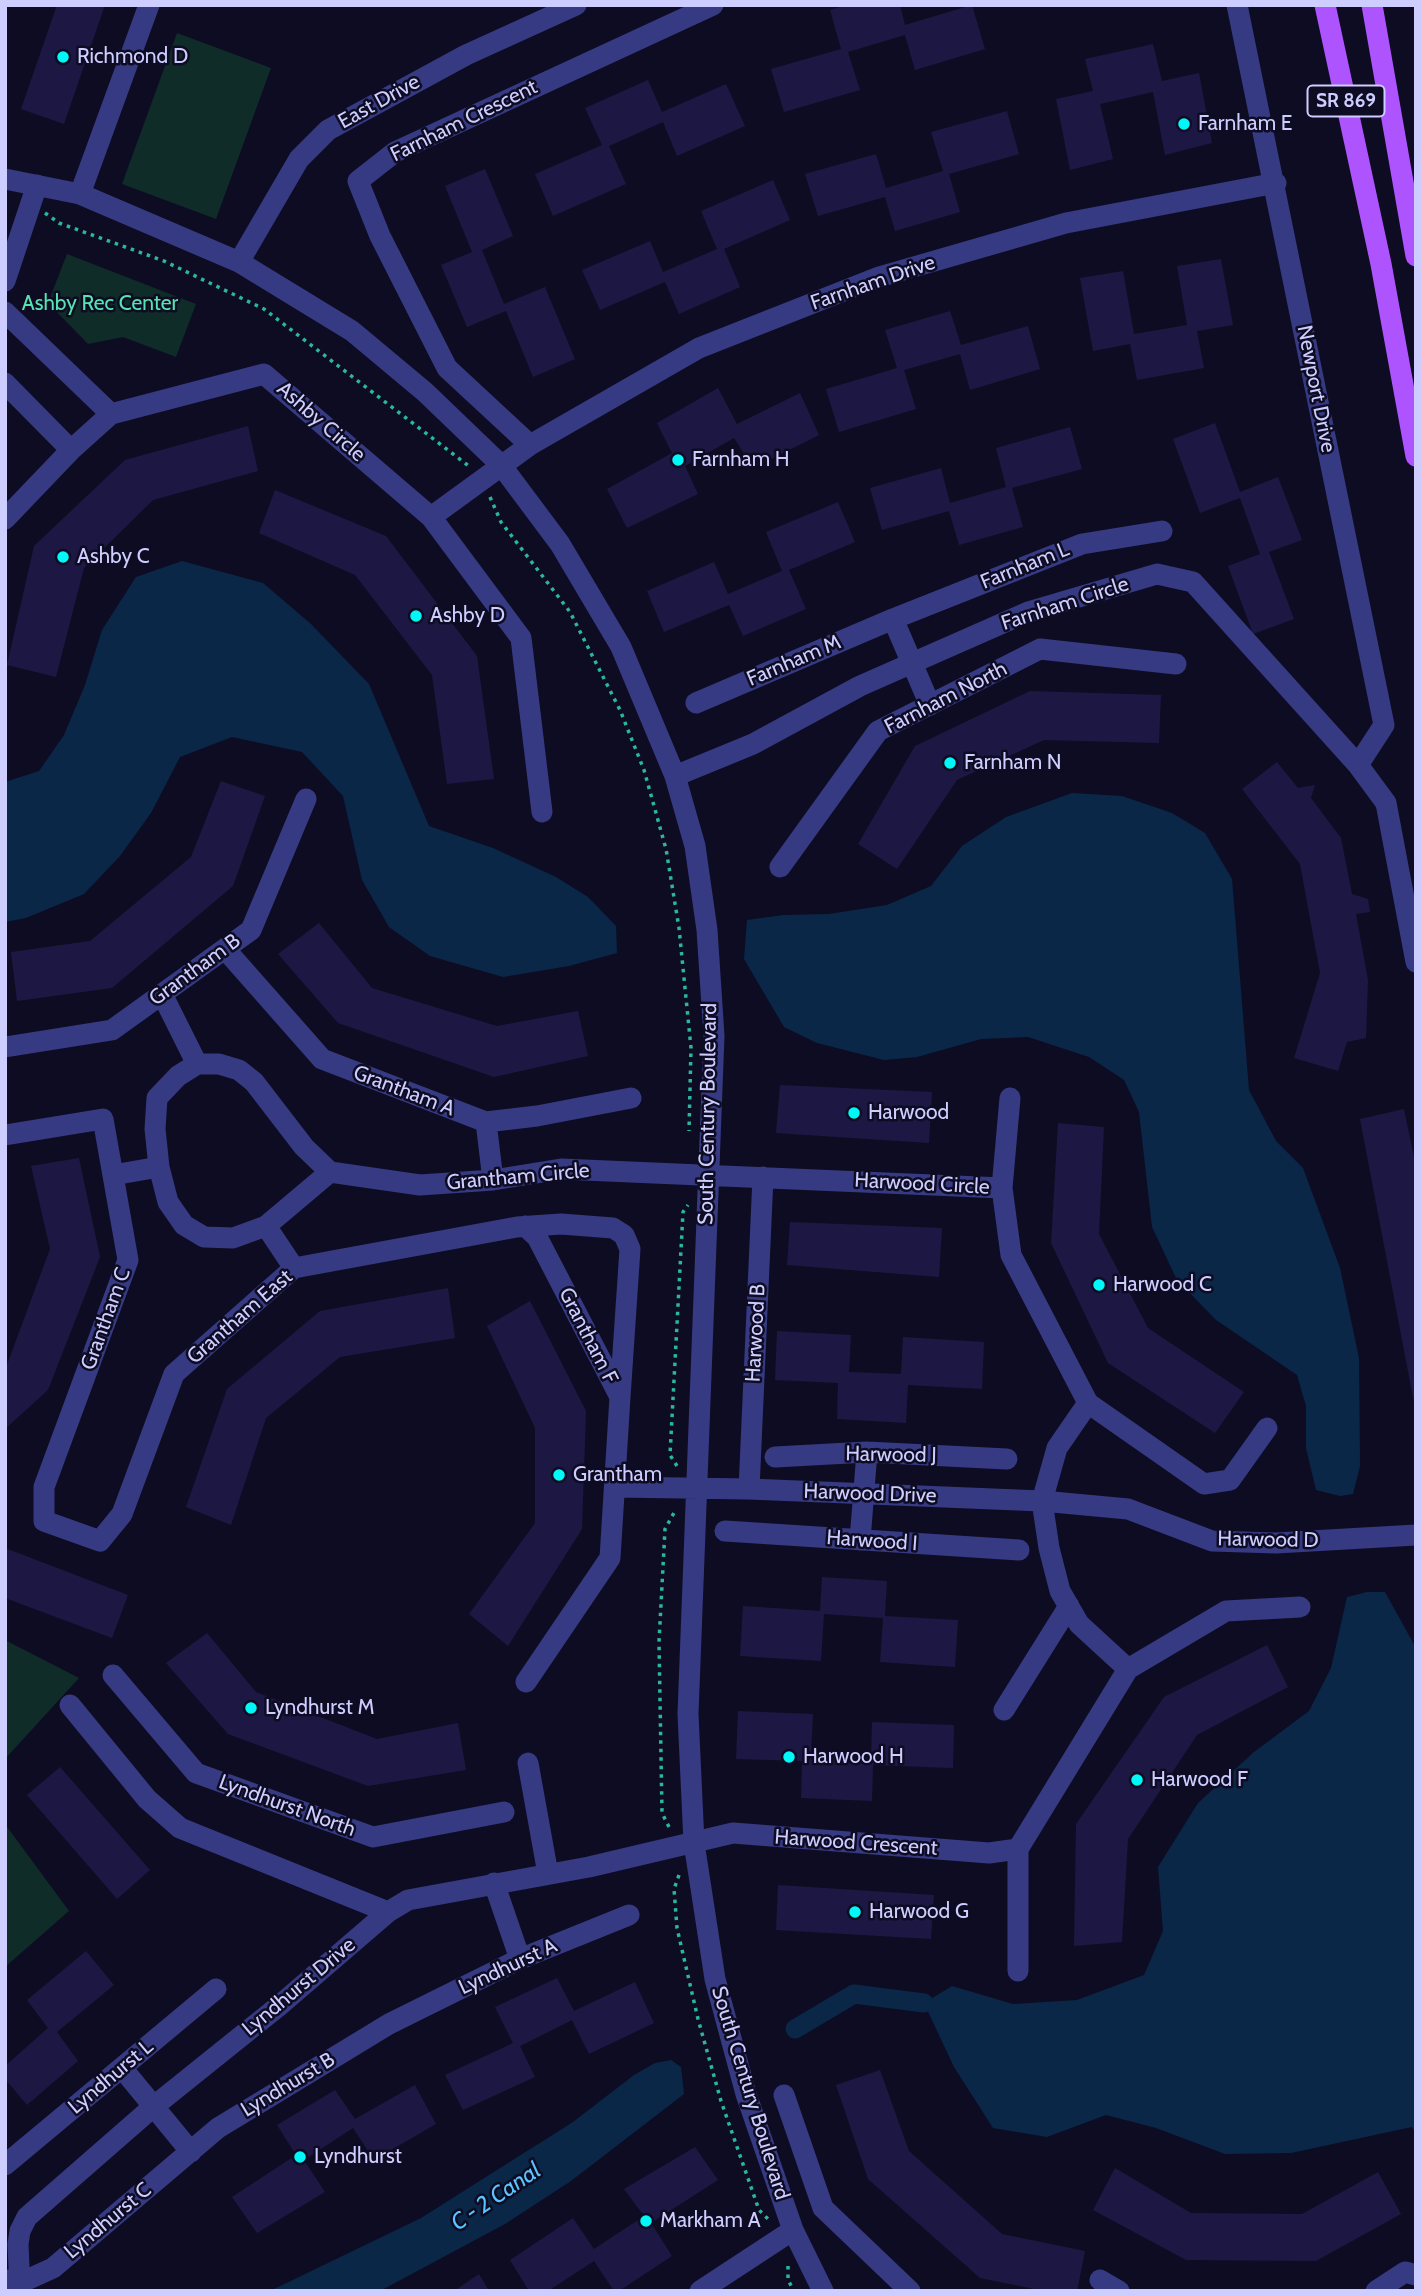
<!DOCTYPE html>
<html>
<head>
<meta charset="utf-8">
<style>
  body { margin:0 }
  #map { position:relative; width:1421px; height:2296px; overflow:hidden; background:#0e0c22; font-family:Cabin,sans-serif }
  canvas { display:block }
  .frame { position:absolute; inset:0; border:7px solid #cecdff; pointer-events:none }
</style>
</head>
<body>
<div id="map">
<canvas width="1421" height="2296"></canvas>
<div class="frame"></div>
</div>
<script>
const g = document.querySelector('canvas').getContext('2d');
g.lineJoin = 'round';
function fill(path, color) {
  g.fillStyle = color;
  g.fill(path, 'evenodd');
}
function poly(rows) {
  const path = new Path2D();
  for (const r of rows) {
    path.moveTo(r[0], r[1]);
    for (let i = 2; i < r.length; i += 2) path.lineTo(r[i], r[i + 1]);
  }
  return path;
}
function stroke(path, color, width, dash) {
  g.strokeStyle = color;
  g.lineWidth = width;
  g.lineCap = dash ? 'butt' : 'round';
  g.setLineDash(dash || []);
  g.stroke(path);
}
function label(font, color, halo, rows, align = 'center') {
  g.font = font + ' Cabin,sans-serif';
  g.lineWidth = 5;
  g.setLineDash([]);
  g.textBaseline = 'middle';
  g.strokeStyle = halo;
  g.fillStyle = color;
  for (const [text, x, y, turn = 0] of rows) {
    g.save();
    g.translate(x, y);
    g.rotate((+turn || 0) * Math.PI / 180);
    g.textAlign = isNaN(turn) ? turn : align;
    if (halo) g.strokeText(text, 0, 0);
    g.fillText(text, 0, 0);
    g.restore();
  }
}
fill(poly([
  [177,33,271,68,216,219,122,184],
  [67,254,196,304,176,357,123,337,88,344,48,303],
  [5,1640,79,1678,5,1759],
  [5,1824,69,1911,5,1967]
]), '#0f2c28');
fill(poly([
  [182,561,263,583,311,624,369,684,429,826,493,848,556,877,588,897,616,926,617,953,569,966,503,977,430,956,389,927,362,880,343,796,302,752,232,737,180,757,151,813,120,856,84,894,26,918,5,922,5,782,39,771,64,735,85,685,102,630,136,577],
  [1072,793,1122,796,1172,813,1205,833,1232,879,1249,1090,1276,1141,1303,1168,1340,1268,1359,1358,1360,1466,1353,1494,1340,1496,1316,1490,1306,1448,1306,1406,1297,1375,1216,1320,1177,1280,1152,1227,1139,1112,1124,1080,1089,1057,1028,1037,981,1039,917,1057,884,1060,817,1043,784,1027,744,959,747,920,783,915,829,914,887,905,931,886,962,846,1006,817],
  [1367,1592,1385,1592,1416,1648,1416,2134,1412,2127,1291,2153,1225,2154,1156,2128,1106,2115,1047,2137,993,2128,954,2067,924,2003,952,1986,1013,2004,1077,2000,1144,1975,1163,1931,1158,1867,1198,1803,1254,1752,1309,1711,1331,1668,1347,1597],
  [671,2060,681,2067,684,2094,571,2181,505,2224,380,2291,270,2291,421,2218,573,2122,634,2075,655,2063]
]), '#0a2748');
stroke(poly([
  [795,2029,854,1994,924,2003]
]), '#0a2748', 19);
fill(poly([
  [57,5,105,5,64,124,21,109],
  [847,5,900,5,905,25,972,5,985,49,915,70,905,35,848,52,860,90,784,112,771,69,841,49,830,10],
  [1153,44,1162,81,1199,73,1212,143,1165,155,1153,92,1100,104,1113,159,1070,170,1056,99,1093,91,1085,59],
  [648,80,662,112,726,84,745,126,677,156,663,122,609,146,626,184,553,216,535,174,602,145,585,108],
  [1007,111,1019,154,949,174,960,212,895,231,885,197,818,216,805,174,876,154,886,188,943,171,931,132],
  [485,169,513,236,482,250,504,304,545,287,575,359,533,377,506,311,467,327,441,265,472,252,445,186],
  [773,180,790,220,724,249,740,287,679,314,665,282,600,310,582,270,650,241,663,272,717,249,701,211],
  [1221,259,1233,325,1197,331,1204,368,1137,380,1130,344,1093,351,1080,278,1123,271,1134,334,1187,325,1177,266],
  [950,311,961,345,1028,326,1040,369,970,390,960,354,904,370,916,409,839,432,826,389,897,368,885,330],
  [718,388,737,424,800,393,819,435,753,468,734,438,685,466,698,494,627,528,607,489,672,453,657,423],
  [1215,423,1240,492,1278,477,1302,540,1269,552,1294,619,1253,634,1228,566,1260,554,1240,498,1200,513,1173,439],
  [248,426,258,471,153,500,84,568,56,677,7,665,34,546,125,460],
  [1070,427,1082,469,1012,488,1023,527,959,545,949,511,882,530,870,488,941,468,950,503,1006,487,996,448],
  [275,490,386,536,477,656,494,779,447,784,432,675,355,575,259,533],
  [838,502,855,542,789,570,806,609,743,636,729,605,664,632,647,591,714,562,728,594,782,571,766,532],
  [1030,691,1161,695,1159,743,1044,740,957,780,897,869,858,844,915,746],
  [1277,762,1298,788,1315,785,1311,798,1341,838,1352,894,1368,899,1370,912,1356,914,1368,980,1366,1038,1347,1042,1338,1071,1294,1058,1320,973,1300,864,1242,789],
  [221,781,265,796,233,886,112,988,17,1001,11,952,90,941,191,857],
  [319,923,372,988,497,1026,578,1011,588,1056,494,1077,338,1023,278,954],
  [780,1085,932,1092,929,1143,776,1133],
  [1404,1109,1416,1167,1414,1403,1360,1119],
  [1058,1123,1104,1127,1099,1234,1148,1328,1244,1392,1215,1433,1108,1363,1051,1243],
  [79,1158,100,1257,48,1390,5,1429,5,1370,50,1249,31,1166],
  [790,1222,942,1228,939,1277,787,1265],
  [448,1288,455,1338,340,1357,266,1418,231,1525,186,1507,227,1389,320,1311],
  [530,1301,586,1411,582,1529,508,1646,469,1614,535,1523,535,1428,487,1326],
  [777,1331,851,1335,849,1372,901,1374,903,1337,984,1342,982,1389,908,1385,906,1423,837,1419,838,1383,775,1380],
  [5,1548,128,1595,112,1638,5,1598],
  [822,1577,887,1581,885,1616,958,1620,955,1667,880,1662,883,1618,824,1614,821,1661,740,1656,743,1606,820,1611],
  [207,1633,256,1692,377,1739,458,1723,466,1770,368,1786,228,1734,166,1663],
  [1267,1645,1288,1687,1197,1735,1128,1839,1122,1942,1074,1946,1076,1824,1164,1697],
  [738,1711,813,1714,811,1756,871,1758,872,1722,954,1725,953,1768,873,1765,872,1801,801,1798,802,1761,736,1759],
  [60,1767,150,1870,117,1899,27,1795],
  [778,1885,934,1895,931,1939,776,1930],
  [86,1951,114,1985,57,2032,78,2061,27,2105,5,2079,5,2066,48,2028,27,2000],
  [557,1978,574,2011,635,1982,654,2023,589,2054,572,2020,520,2046,535,2077,463,2110,445,2075,513,2043,495,2007],
  [880,2070,909,2151,1002,2234,1085,2251,1077,2291,1044,2291,980,2278,868,2179,836,2085],
  [415,2085,436,2124,374,2160,353,2128,304,2160,325,2192,257,2233,232,2197,296,2155,277,2125,335,2090,355,2119],
  [695,2147,718,2180,651,2223,672,2256,619,2291,614,2291,594,2261,548,2291,529,2291,510,2260,573,2218,594,2249,644,2216,624,2189],
  [1115,2168,1191,2213,1302,2214,1378,2172,1401,2214,1316,2261,1186,2260,1093,2210],
  [479,2274,489,2291,454,2291]
]), '#1c1843');
stroke(poly([
  [45,213,59,223,164,261,264,309,470,467],
  [490,497,501,522,570,612,620,710,644,770,666,849,679,928,691,1048,689,1131],
  [677,1466,670,1455,683,1212,688,1205],
  [669,1827,662,1813,659,1642,665,1529,675,1511],
  [679,1875,674,1889,677,1928,698,2019,721,2101,759,2210,768,2219],
  [788,2266,788,2280,794,2291]
]), '#2ab7a0', 3.5, [3.5, 5]);
stroke(poly([
  [1237,5,1384,725,1358,765],
  [5,179,80,194,239,262,352,331,425,392,501,465,560,544,621,647,675,776,695,846,707,930,714,1036,688,1714,694,1843,715,1979,746,2094,793,2230,823,2291],
  [80,194,149,5],
  [239,262,299,159,328,130,466,55,576,5],
  [5,281,37,185],
  [5,312,111,414],
  [5,383,71,450],
  [530,445,447,368,380,236,358,181,395,152,713,5],
  [431,517,530,445,699,348,879,277,1066,223,1276,183],
  [5,519,71,450,111,414,264,374,431,517,521,638,542,812],
  [893,619,930,705],
  [696,703,893,619,1082,544,1162,531],
  [675,776,753,744,860,686,1028,612,1157,574,1193,582,1358,765,1386,803,1416,962],
  [780,867,878,731,1040,649,1176,664],
  [225,949,322,1059,486,1122,537,1116,631,1098],
  [162,994,197,1064],
  [5,1047,112,1030,251,930,306,799],
  [1010,1098,1002,1188,1011,1255,1088,1403,1057,1448,1042,1501,1049,1548,1060,1591,1079,1624,1128,1669],
  [486,1122,493,1180],
  [5,1135,103,1119,128,1260,44,1487,44,1521,100,1541,122,1514,174,1374,294,1268,517,1227,561,1224,613,1228,624,1235,630,1249,620,1397],
  [330,1172,304,1147,254,1082,239,1070,219,1064,197,1064,178,1076,157,1098,155,1129,159,1167,168,1202,184,1225,204,1237,233,1238,266,1226,330,1172,420,1185,493,1180,561,1169,1002,1188],
  [113,1175,159,1167],
  [266,1226,294,1268],
  [525,1226,537,1237,620,1397,610,1558,526,1682],
  [1088,1403,1204,1484,1230,1480,1267,1428],
  [775,1457,867,1452,1007,1459],
  [616,1487,749,1489,1042,1501,1128,1509,1212,1541,1276,1543,1416,1535],
  [749,1489,763,1177],
  [725,1531,1019,1550],
  [860,1540,867,1452],
  [113,1675,196,1773,373,1837,504,1812],
  [70,1705,147,1799,180,1828,388,1912],
  [1004,1710,1069,1606],
  [528,1763,548,1874],
  [494,1883,520,1959],
  [1018,1971,1018,1849,1128,1669,1226,1611,1300,1607],
  [122,2068,191,2152],
  [784,2095,823,2208,910,2291],
  [5,2165,216,1989],
  [8,2280,20,2283,53,2268,218,2128,389,2024,520,1959,629,1915],
  [1100,2280,1119,2291],
  [20,2291,18,2244,20,2231,27,2217,153,2107,280,2005,388,1912,408,1900,589,1867,733,1833,989,1853,1018,1849],
  [700,2291,793,2230],
  [1376,2291,1405,2272,1416,2275]
]), '#363a82', 21);
stroke(poly([
  [1325,5,1381,264,1416,456],
  [1372,5,1416,256]
]), '#ae54ff', 21);
for (const [x, y, r, color] of [
  [63,57,7,"#00f8f8"],
  [1184,124,7,"#00f8f8"],
  [678,460,7,"#00f8f8"],
  [63,557,7,"#00f8f8"],
  [416,616,7,"#00f8f8"],
  [950,763,7,"#00f8f8"],
  [854,1113,7,"#00f8f8"],
  [1099,1285,7,"#00f8f8"],
  [559,1475,7,"#00f8f8"],
  [251,1708,7,"#00f8f8"],
  [789,1757,7,"#00f8f8"],
  [1137,1780,7,"#00f8f8"],
  [855,1912,7,"#00f8f8"],
  [300,2157,7,"#00f8f8"],
  [646,2221,7,"#00f8f8"]
]) {
  const dot = new Path2D();
  dot.arc(x, y, r, 0, 2 * Math.PI);
  g.fillStyle = color;
  g.fill(dot);
  stroke(dot, '#0e0c22', 2.5);
}
for (const [x, y, w] of [
  [1346,101,77]
]) {
  const box = new Path2D();
  box.roundRect(x - w / 2, y - 15.5, w, 31, 5);
  g.fillStyle = '#0e0c22';
  g.fill(box);
  stroke(box, '#cecdff', 2);
}
label('bold 19px', '#cecdff', null, [
  ["SR 869",1346,101]
]);
label('21px', '#cecdff', '#0e0c22', [
  ["Richmond D",77,57],
  ["Farnham E",1198,124],
  ["Farnham H",692,460],
  ["Ashby C",77,557],
  ["Ashby D",430,616],
  ["Farnham N",964,763],
  ["Harwood",868,1113],
  ["Harwood C",1113,1285],
  ["Grantham",573,1475],
  ["Lyndhurst M",265,1708],
  ["Harwood H",803,1757],
  ["Harwood F",1151,1780],
  ["Harwood G",869,1912],
  ["Lyndhurst",314,2157],
  ["Markham A",660,2221]
], 'left');
label('21px', '#cecdff', '#0e0c22', [
  ["East Drive",379,102,-29],
  ["Farnham Crescent",464,121,-26],
  ["Farnham Drive",873,283,-19],
  ["Newport Drive",1316,389,79],
  ["Ashby Circle",321,422,41],
  ["Farnham L",1025,566,-22],
  ["Farnham Circle",1065,604,-18],
  ["Farnham M",794,661,-23],
  ["Farnham North",946,698,-27],
  ["Grantham B",195,970,-36],
  ["Grantham A",404,1091,21],
  ["South Century Boulevard",708,1114,-89],
  ["Grantham Circle",518,1177,-5],
  ["Harwood Circle",922,1184,3],
  ["Grantham East",240,1317,-41],
  ["Grantham C",106,1319,-70],
  ["Harwood B",756,1333,-87],
  ["Grantham F",588,1336,63],
  ["Harwood J",891,1455,1],
  ["Harwood Drive",870,1494,2],
  ["Harwood D",1268,1540,1],
  ["Harwood I",872,1541,4],
  ["Lyndhurst North",287,1806,20],
  ["Harwood Crescent",856,1843,4],
  ["Lyndhurst A",508,1967,-25],
  ["Lyndhurst Drive",299,1987,-40],
  ["Lyndhurst L",111,2077,-40],
  ["Lyndhurst B",288,2085,-31],
  ["South Century Boulevard",750,2093,73],
  ["Lyndhurst C",108,2221,-40]
]);
label('21px', '#55e3b2', '#0e0c22', [
  ["Ashby Rec Center",100,304]
]);
label('italic 23px', '#5bc3ff', '#0e0c22', [
  ["C - 2 Canal",496,2197,-34]
]);
</script>
</body>
</html>
